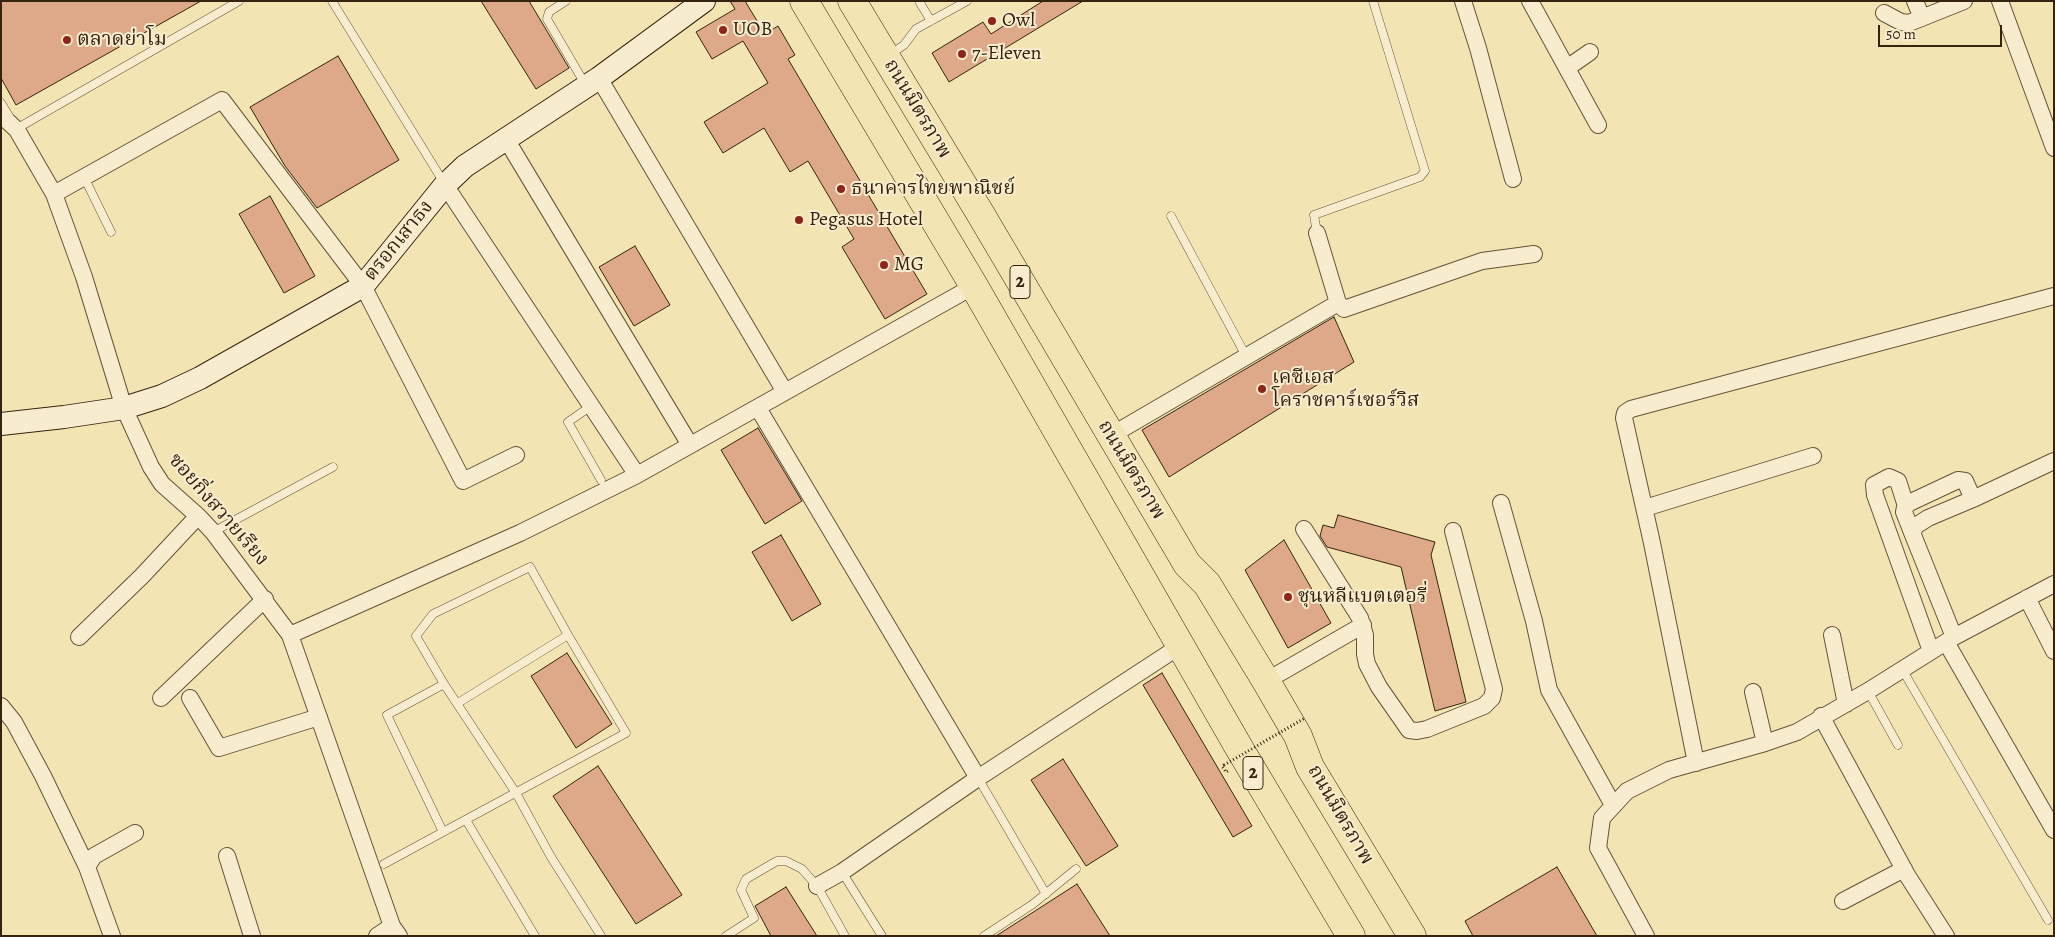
<!DOCTYPE html>
<html>
<head>
<meta charset="utf-8">
<style>
  body { margin:0 }
  #map { position:relative; width:2055px; height:937px; overflow:hidden; background:#f3e4b3; font-family:Alegreya,serif }
  canvas { display:block }
  .frame { position:absolute; inset:0; border:2px solid #36230f; pointer-events:none }
  .scale { position:absolute; left:1878px; top:25px; width:124px; height:22px; box-sizing:border-box; border:2px solid #36230f; border-top:0; padding-left:6px; font-size:15px; line-height:18px; white-space:nowrap; color:#36230f; -webkit-text-stroke:4px #f7edce; paint-order:stroke }
</style>
</head>
<body>
<div id="map">
<canvas width="2055" height="937"></canvas>
<div class="frame"></div>
<div class="scale">50 m</div>
</div>
<script>
const g = document.querySelector('canvas').getContext('2d');
g.lineJoin = 'round';
function fill(path, color) {
  g.fillStyle = color;
  g.fill(path, 'evenodd');
}
function poly(rows) {
  const path = new Path2D();
  for (const r of rows) {
    path.moveTo(r[0], r[1]);
    for (let i = 2; i < r.length; i += 2) path.lineTo(r[i], r[i + 1]);
  }
  return path;
}
function stroke(path, color, width, dash) {
  g.strokeStyle = color;
  g.lineWidth = width;
  g.lineCap = dash ? 'butt' : 'round';
  g.setLineDash(dash || []);
  g.stroke(path);
}
function label(font, color, halo, rows, align = 'center') {
  g.font = font + ' Alegreya,"Noto Serif Thai",serif';
  g.lineWidth = 4;
  g.setLineDash([]);
  g.textBaseline = 'middle';
  g.strokeStyle = halo;
  g.fillStyle = color;
  for (const [text, x, y, turn = 0] of rows) {
    g.save();
    g.translate(x, y);
    g.rotate((+turn || 0) * Math.PI / 180);
    g.textAlign = isNaN(turn) ? turn : align;
    if (halo) g.strokeText(text, 0, 0);
    g.fillText(text, 0, 0);
    g.restore();
  }
}
const building = poly([
  [1,1,201,1,16,105,1,78,1,1],
  [481,1,529,1,569,68,536,89,481,1],
  [730,1,745,1,765,34,778,26,795,55,788,59,927,294,885,319,842,247,854,239,808,161,790,172,764,128,723,153,704,122,768,83,743,41,712,59,696,32,735,9,730,1],
  [1043,1,1083,1,949,82,932,53,983,22,991,34,1043,1],
  [338,56,399,160,317,208,285,166,250,107,338,56],
  [270,196,315,276,284,293,239,214,270,196],
  [635,246,670,305,634,326,599,267,635,246],
  [1334,317,1354,362,1169,477,1142,430,1334,317],
  [758,428,802,501,765,524,721,450,758,428],
  [1338,515,1435,542,1431,555,1466,702,1435,711,1401,567,1327,547,1320,536,1323,525,1334,528,1338,515],
  [781,535,821,604,792,621,752,552,781,535],
  [1284,540,1331,623,1288,648,1245,570,1284,540],
  [567,653,612,724,576,748,531,676,567,653],
  [1162,673,1252,826,1233,837,1143,685,1162,673],
  [1063,759,1118,846,1086,866,1031,780,1063,759],
  [598,766,682,895,636,924,553,796,598,766],
  [1557,867,1597,936,1473,936,1465,921,1557,867],
  [1077,884,1110,936,996,936,1077,884],
  [786,887,817,936,771,936,755,906,786,887]
]);
fill(building, '#dda988');
stroke(building, '#36230f', 1);
const lane = poly([
  [332,1,444,183],
  [566,1,549,12,547,19,585,84],
  [921,1,920,3,931,21],
  [889,55,904,45,916,29,967,1],
  [1,103,9,116],
  [16,129,239,1],
  [84,177,111,232],
  [1171,216,1246,356],
  [1317,233,1314,215,1420,177,1425,171,1373,1],
  [591,406,568,422,601,480],
  [213,532,333,467],
  [1902,669,2048,920],
  [444,684,387,715,443,832,626,733,568,635],
  [1868,691,1898,745],
  [458,703,568,635,530,567,433,614,416,636,444,684,516,793,551,857,601,936],
  [978,778,1046,894],
  [466,820,535,936],
  [384,864,443,832],
  [842,872,882,936],
  [726,936,754,918,741,890,746,879,777,861,786,861,802,869,817,886,845,936],
  [984,936,1033,904,1076,869]
]);
const street = poly([
  [1463,1,1478,48,1513,179],
  [1530,1,1598,125],
  [1915,1,1922,18],
  [2000,1,2054,148],
  [1884,13,1901,22,1909,23,1964,1],
  [1567,68,1590,52],
  [599,78,785,392],
  [1,115,17,130,54,194,84,277,124,408,151,467,162,484,198,516,213,532,290,635,392,926,399,936],
  [506,139,690,445],
  [445,185,637,475],
  [54,194,222,100,363,286,463,481,516,455],
  [1317,233,1338,303],
  [758,408,978,778],
  [1110,436,1338,303,1344,309,1482,261,1534,254],
  [1501,503,1534,621,1549,690,1613,805],
  [1906,506,1898,481,1889,477,1874,485,1875,495,1931,651],
  [1645,508,1813,456],
  [1304,529,1360,618,1365,635,1365,654,1367,664,1379,687,1409,730,1417,731,1427,729,1484,706,1492,698,1494,689,1453,531],
  [1913,535,1904,512,1905,507,1909,503,1958,480,1965,481,1973,499],
  [2027,598,2054,651],
  [290,635,520,533,637,475,974,286],
  [1832,635,1846,704],
  [79,637,142,576,198,516],
  [1954,637,1913,535,1914,527,1928,518,1973,499,2054,461],
  [1946,642,2054,830],
  [1266,681,1363,625],
  [1753,692,1765,743],
  [161,698,265,599],
  [190,698,219,748,319,717],
  [1,706,14,722,43,776,87,867],
  [1821,716,1907,875,1946,936],
  [1696,763,1652,543,1624,418,1625,413,1631,409,2054,296],
  [227,856,252,936],
  [817,886,842,872,978,778,1180,646],
  [1843,901,1904,869],
  [112,936,87,867,94,856,135,833],
  [377,936,392,926],
  [1646,936,1598,848,1602,818,1627,791,1669,770,1765,743,1797,732,1868,691,1954,637,2054,584]
]);
const secondary = poly([
  [1,424,64,417,124,408,162,396,200,378,363,286,445,185,465,166,599,78,704,1]
]);
const highway = poly([
  [804,1,974,286,1238,746,1351,936],
  [852,1,980,213,1187,564,1207,584,1266,681,1298,736,1310,767,1412,936]
]);
stroke(lane, '#655338', 9);
stroke(street, '#655338', 18);
stroke(secondary, '#36230f', 24);
stroke(highway, '#36230f', 29);
stroke(poly([
  [1224,765,1222,766,1226,772,1228,771]
]), '#36230f', 3, [1, 2.5]);
stroke(lane, '#f7edce', 8);
stroke(street, '#f7edce', 16);
stroke(secondary, '#f7edce', 22);
stroke(highway, '#f3e4b3', 28);
stroke(poly([
  [1224,765,1305,718]
]), '#36230f', 3, [1, 2.5]);
for (const [x, y, r, color] of [
  [992,21,5,"#8f2418"],
  [723,30,5,"#8f2418"],
  [67,40,5,"#8f2418"],
  [962,54,5,"#8f2418"],
  [841,189,5,"#8f2418"],
  [799,220,5,"#8f2418"],
  [884,265,5,"#8f2418"],
  [1262,389,5,"#8f2418"],
  [1288,597,5,"#8f2418"]
]) {
  const dot = new Path2D();
  dot.arc(x, y, r, 0, 2 * Math.PI);
  g.fillStyle = color;
  g.fill(dot);
  stroke(dot, '#f7edce', 2);
}
for (const [x, y, w] of [
  [1020,282,20],
  [1253,773,20]
]) {
  const box = new Path2D();
  box.roundRect(x - w / 2, y - 16.5, w, 33, 4);
  g.fillStyle = '#f7edce';
  g.fill(box);
  stroke(box, '#36230f', 1);
}
label('bold 19px', '#36230f', null, [
  ["2",1020,282],
  ["2",1253,773]
]);
label('20px', '#36230f', '#f7edce', [
  ["Owl",1002,21],
  ["UOB",733,30],
  ["ตลาดย่าโม",77,40],
  ["7-Eleven",972,54],
  ["ธนาคารไทยพาณิชย์",851,189],
  ["Pegasus Hotel",809,220],
  ["MG",894,265],
  ["เคซีเอส",1272,378],
  ["โคราชคาร์เซอร์วิส",1272,401],
  ["ชุนหลีแบตเตอรี่",1298,597]
], 'left');
label('20px', '#36230f', '#f7edce', [
  ["ถนนมิตรภาพ",917,109,59],
  ["ตรอกเสาธง",399,241,-51],
  ["ถนนมิตรภาพ",1131,470,59],
  ["ซอยกิ่งสวายเรียง",218,510,49],
  ["ถนนมิตรภาพ",1340,815,60]
]);
</script>
</body>
</html>
